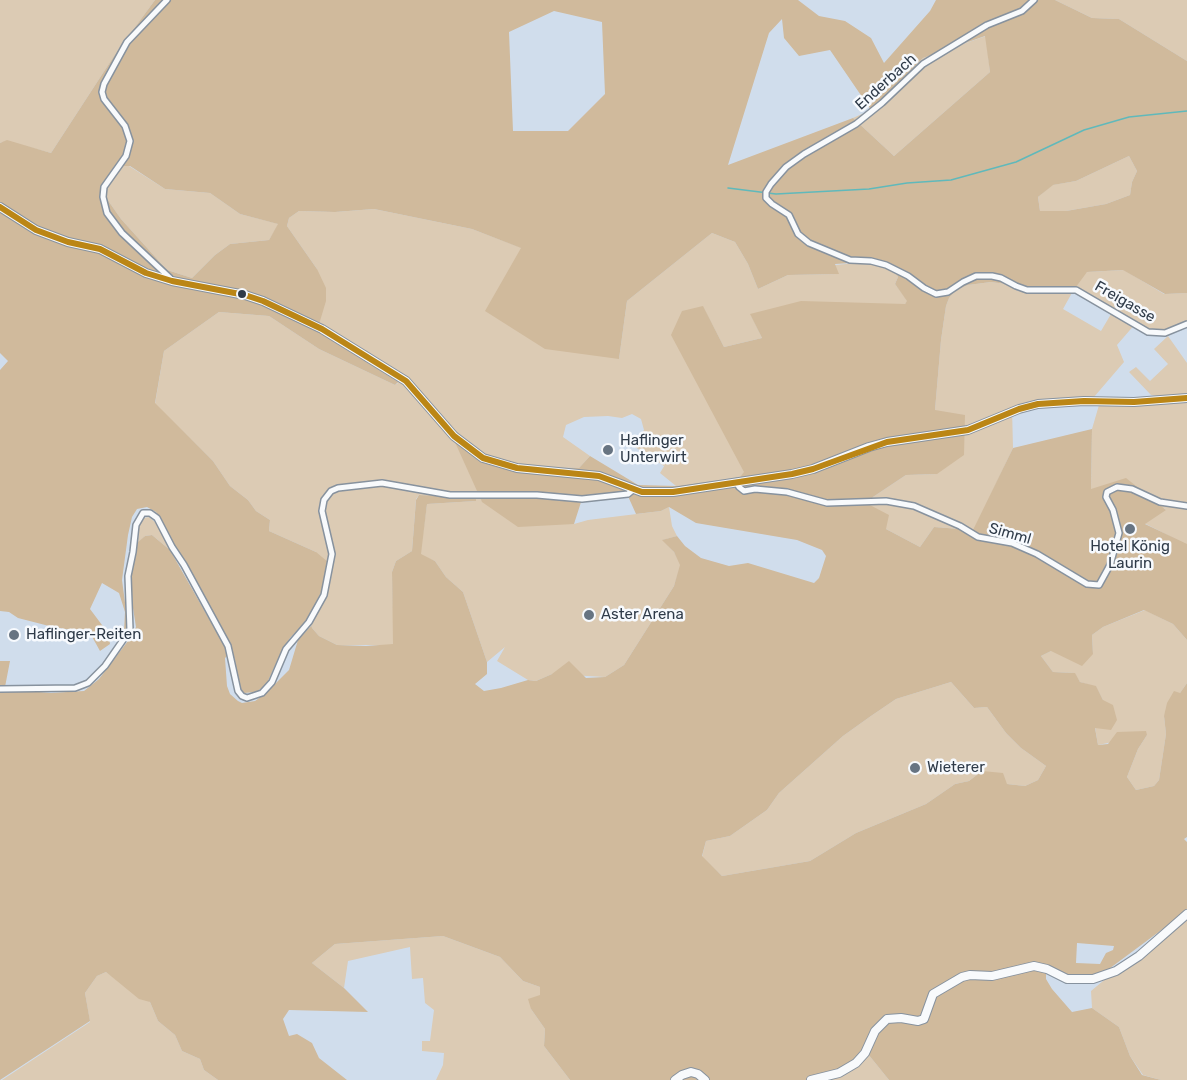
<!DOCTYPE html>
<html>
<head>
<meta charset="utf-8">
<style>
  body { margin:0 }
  canvas { display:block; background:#d0ddec }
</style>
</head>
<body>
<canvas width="1187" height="1080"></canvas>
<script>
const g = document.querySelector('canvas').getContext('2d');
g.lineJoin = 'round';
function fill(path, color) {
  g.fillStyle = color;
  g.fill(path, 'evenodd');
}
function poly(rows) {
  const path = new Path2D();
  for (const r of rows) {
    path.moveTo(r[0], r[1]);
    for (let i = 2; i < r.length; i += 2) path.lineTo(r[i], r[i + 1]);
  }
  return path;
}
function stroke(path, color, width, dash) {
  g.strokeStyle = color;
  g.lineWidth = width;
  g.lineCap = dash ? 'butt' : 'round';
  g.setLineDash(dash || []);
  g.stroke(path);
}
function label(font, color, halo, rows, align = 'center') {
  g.font = font + ' Rubik,sans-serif';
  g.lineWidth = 5;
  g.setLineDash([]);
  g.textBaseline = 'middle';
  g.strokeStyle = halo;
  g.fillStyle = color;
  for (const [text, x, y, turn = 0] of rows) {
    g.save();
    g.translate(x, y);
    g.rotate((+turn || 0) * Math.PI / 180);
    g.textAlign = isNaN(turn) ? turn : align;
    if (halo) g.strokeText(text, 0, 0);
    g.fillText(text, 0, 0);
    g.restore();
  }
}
fill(poly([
  [0,0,155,0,116,53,51,153,7,141,0,143],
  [1055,0,1187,0,1187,61,1119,19,1092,18],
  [986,36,990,72,894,156,853,118,871,110,923,58],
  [1129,156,1137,171,1132,182,1130,195,1106,204,1066,211,1040,211,1038,197,1052,185,1076,181],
  [123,166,129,166,165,189,210,193,240,214,279,224,269,240,230,244,215,255,192,278,167,270,121,219,107,199,106,190,111,180],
  [374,209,472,229,522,248,619,359,627,301,712,233,735,242,748,264,758,289,788,275,838,274,835,265,868,262,894,270,898,277,895,284,908,301,905,304,751,315,762,338,724,347,703,307,745,472,740,477,676,486,660,473,666,463,664,466,635,447,635,444,644,430,656,437,644,430,641,419,632,414,622,418,608,416,584,417,566,425,563,437,590,456,579,468,517,466,488,456,458,437,482,501,574,524,588,520,661,511,669,507,672,526,677,536,663,540,674,552,681,565,674,586,624,665,605,677,552,674,536,681,528,680,497,661,505,647,487,662,463,592,446,577,435,561,420,555,427,504,476,501,419,495,416,499,412,551,396,561,392,572,394,645,337,645,319,636,312,628,309,617,312,611,316,552,269,531,270,520,256,511,248,500,230,486,213,461,155,404,164,351,219,312,269,316,319,349,395,385,398,383,317,331,319,322,317,269,287,226,289,218,299,211,335,212],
  [1124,270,1164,294,1187,293,1187,321,1163,331,1150,330,1136,323,1117,345,1124,362,1094,397,1028,402,1012,408,1013,448,974,530,934,527,920,547,886,529,868,505,873,497,906,475,937,474,935,410,941,340,946,306,949,298,955,291,968,285,991,282,1006,284,1018,291,1038,293,1056,290,1087,272],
  [1073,291,1114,309,1101,331,1063,309],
  [1168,336,1187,363,1187,545,1144,523,1166,509,1091,489,1092,429,1099,405,1156,405,1157,396,1151,395,1129,372,1136,367,1150,381,1168,364,1154,349],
  [149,517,156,523,170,550,152,535,145,536,138,543,139,523,143,518],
  [1145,610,1173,624,1187,640,1187,683,1164,716,1166,734,1159,780,1154,786,1136,790,1127,777,1138,749,1147,735,1098,745,1095,727,1103,700,1096,687,1080,682,1074,673,1053,672,1041,656,1051,651,1093,654,1092,635,1103,627],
  [951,682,974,708,987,707,1006,733,1021,748,1046,766,1038,780,1025,786,1007,784,982,771,969,781,955,784,926,804,856,833,810,861,722,876,702,857,706,841,730,836,767,810,779,793,843,736,871,716,896,699],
  [1187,911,1187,1080,1161,1080,1143,1075,1130,1056,1119,1027,1092,1008,1091,991],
  [443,936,500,957,523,981,540,987,541,995,531,1009,545,1029,544,1046,570,1080,436,1080,443,1065,444,1053,422,1051,422,1041,430,1041,434,1010,425,1003,423,978,412,979,410,947,348,961,344,988,312,963,335,944],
  [106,972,150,1002,158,1021,175,1035,182,1051,200,1059,204,1070,218,1080,2,1080,90,1022,85,993,97,976],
  [868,1054,889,1080,820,1080]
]), '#dccbb4');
fill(poly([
  [155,0,798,0,819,16,845,21,871,38,884,63,930,11,936,0,1055,0,1092,18,1119,19,1187,61,1187,293,1165,294,1123,270,1087,272,1073,291,1025,293,1006,284,991,282,968,285,955,291,949,298,946,306,941,340,935,410,965,415,964,455,937,474,906,475,873,497,868,504,889,515,886,529,920,547,934,527,973,530,1013,448,1092,429,1091,489,1126,478,1166,510,1145,524,1187,544,1187,640,1173,624,1144,610,1103,627,1092,635,1093,654,1082,666,1051,651,1041,656,1053,672,1075,673,1080,682,1096,686,1103,700,1113,705,1117,720,1111,730,1095,728,1098,745,1108,744,1117,732,1146,731,1147,735,1138,749,1127,777,1136,790,1154,786,1159,780,1166,734,1164,716,1167,703,1174,691,1180,693,1187,683,1187,837,1184,839,1187,842,1187,911,1090,983,1067,983,1046,973,1046,979,1052,989,1072,1012,1092,1008,1119,1027,1130,1056,1142,1075,1161,1080,889,1080,868,1054,820,1080,570,1080,544,1046,545,1029,531,1009,528,999,540,995,540,987,523,981,500,957,443,936,335,944,312,963,344,988,368,1012,289,1010,283,1019,289,1036,297,1034,312,1043,319,1058,347,1080,218,1080,204,1070,200,1059,182,1051,175,1035,158,1021,150,1002,139,999,106,972,97,976,85,993,90,1021,0,1080,0,661,10,661,5,687,15,690,51,693,84,691,99,679,131,637,136,627,130,589,133,565,137,543,145,536,152,535,170,550,225,647,228,655,225,658,227,686,230,694,238,701,242,703,255,701,265,694,289,670,298,640,311,626,310,624,304,623,290,638,282,650,268,681,262,688,256,692,244,693,238,685,235,660,226,637,156,512,147,507,137,509,132,517,128,535,122,580,128,625,124,631,125,612,119,593,102,583,90,609,108,633,110,644,100,651,90,633,53,627,18,618,9,612,0,611,0,370,8,361,0,353,0,143,7,140,51,153,116,53],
  [554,11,602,22,605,94,568,131,513,131,509,32],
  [782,19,784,38,799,56,830,50,871,110,923,58,985,36,990,72,894,156,853,118,728,165,769,33],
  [1129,156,1137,171,1132,182,1130,195,1106,204,1066,211,1040,211,1038,197,1053,185,1076,181],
  [123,166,130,166,165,189,210,193,240,214,278,224,269,240,230,244,215,255,192,278,167,270,121,219,107,199,106,190,111,180],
  [374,209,472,229,521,248,485,311,545,349,619,359,627,301,712,233,735,242,748,264,758,289,788,275,839,274,835,264,868,262,894,270,898,277,895,284,907,301,905,304,801,301,750,314,762,338,724,347,703,306,682,311,671,335,744,472,740,477,676,486,638,485,590,456,579,468,517,466,483,460,468,452,454,440,482,502,518,527,574,524,582,499,627,494,636,514,661,511,669,507,696,523,797,540,822,550,826,556,819,578,814,583,748,563,729,566,701,558,685,546,677,536,662,540,674,552,680,565,674,586,624,665,605,677,586,678,569,661,552,674,536,681,528,680,501,688,484,691,475,684,487,674,487,662,463,592,446,577,435,561,421,554,427,504,476,501,476,498,419,495,416,500,412,551,396,561,392,572,393,644,366,646,337,645,319,636,312,628,309,617,325,583,328,562,316,552,269,531,270,520,256,511,248,500,230,486,213,461,155,403,164,351,219,312,269,316,319,349,395,385,398,382,317,331,326,301,326,288,317,269,287,226,289,218,299,211,335,212],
  [951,682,974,708,987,707,1006,733,1021,748,1046,766,1038,780,1025,786,1007,784,1003,773,982,771,969,781,955,784,926,804,856,833,810,861,722,876,702,856,706,841,730,836,767,810,779,793,843,736,871,716,896,699],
  [1077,943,1114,946,1113,950,1106,953,1100,964,1076,963]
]), '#d0ba9c');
stroke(poly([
  [728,188,776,194,869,189,907,183,951,180,1016,162,1084,130,1129,117,1187,111]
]), '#5fb9bb', 1.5);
const street = poly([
  [167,0,127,42,104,84,102,92,104,99,125,126,130,141,126,156,104,187,103,197,107,213,122,233,170,278],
  [1034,0,1022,11,987,25,923,64,882,103,856,124,804,154,786,167,771,184,766,192,766,198,772,204,789,215,798,234,809,243,850,260,871,261,886,265,908,276,924,288,936,294,948,292,963,282,976,276,992,276,1001,278,1016,286,1027,290,1076,290,1148,332,1165,333,1187,324],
  [736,482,739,487,744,491,755,489,787,492,827,503,886,501,914,506,960,526,978,537,1012,543,1037,554,1087,584,1099,585,1110,565,1119,533,1113,510,1106,497,1107,492,1117,487,1132,489,1160,502,1187,506],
  [0,689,75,688,88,683,105,666,130,630,128,576,133,552,136,525,143,513,150,513,157,518,172,547,184,565,228,646,238,691,242,696,247,698,262,693,272,682,286,649,309,622,324,595,332,554,322,511,324,500,331,491,338,488,382,483,450,495,537,495,582,499,628,494,634,489]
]);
const secondary = poly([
  [0,207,36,230,68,242,100,249,146,273,172,281,245,295,263,301,322,329,406,381,454,436,483,458,517,468,599,476,642,492,673,492,792,474,813,469,869,447,887,442,968,430,1019,409,1038,404,1084,401,1134,402,1187,398],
  [675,1080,682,1075,691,1072,698,1074,705,1080],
  [811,1080,839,1073,856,1063,865,1053,875,1031,887,1019,901,1018,918,1021,924,1019,933,994,962,977,970,975,992,976,1034,966,1047,969,1067,979,1093,979,1116,971,1139,956,1187,914]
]);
stroke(street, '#87929e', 8);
stroke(secondary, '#87929e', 10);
stroke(street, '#f8fafc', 5);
stroke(secondary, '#f8fafc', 8);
stroke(poly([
  [0,207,36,230,68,242,100,249,146,273,172,281,245,295,263,301,322,329,406,381,454,436,483,458,517,468,599,476,642,492,673,492,792,474,813,469,887,442,968,430,1019,409,1038,404,1084,401,1134,402,1187,398]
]), '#bb8616', 6);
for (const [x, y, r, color] of [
  [242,294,5,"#2f3b49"],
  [608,450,6,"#677482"],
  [1130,529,6,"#677482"],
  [589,615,6,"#677482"],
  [14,635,6,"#677482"],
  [915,768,6,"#677482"]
]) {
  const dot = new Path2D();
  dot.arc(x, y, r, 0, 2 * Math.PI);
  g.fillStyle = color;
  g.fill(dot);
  stroke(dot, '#f7fafe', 2);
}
label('15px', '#2f3b49', '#f7fafe', [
  ["Enderbach",886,82,-42],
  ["Freigasse",1125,302,30],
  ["Simml",1010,534,16]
]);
label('15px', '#2f3b49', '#f7fafe', [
  ["Haflinger",620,441],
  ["Unterwirt",620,458],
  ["Hotel König",1130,547,"center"],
  ["Laurin",1130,564,"center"],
  ["Aster Arena",601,615],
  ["Haflinger-Reiten",26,635],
  ["Wieterer",927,768]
], 'left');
</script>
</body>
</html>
